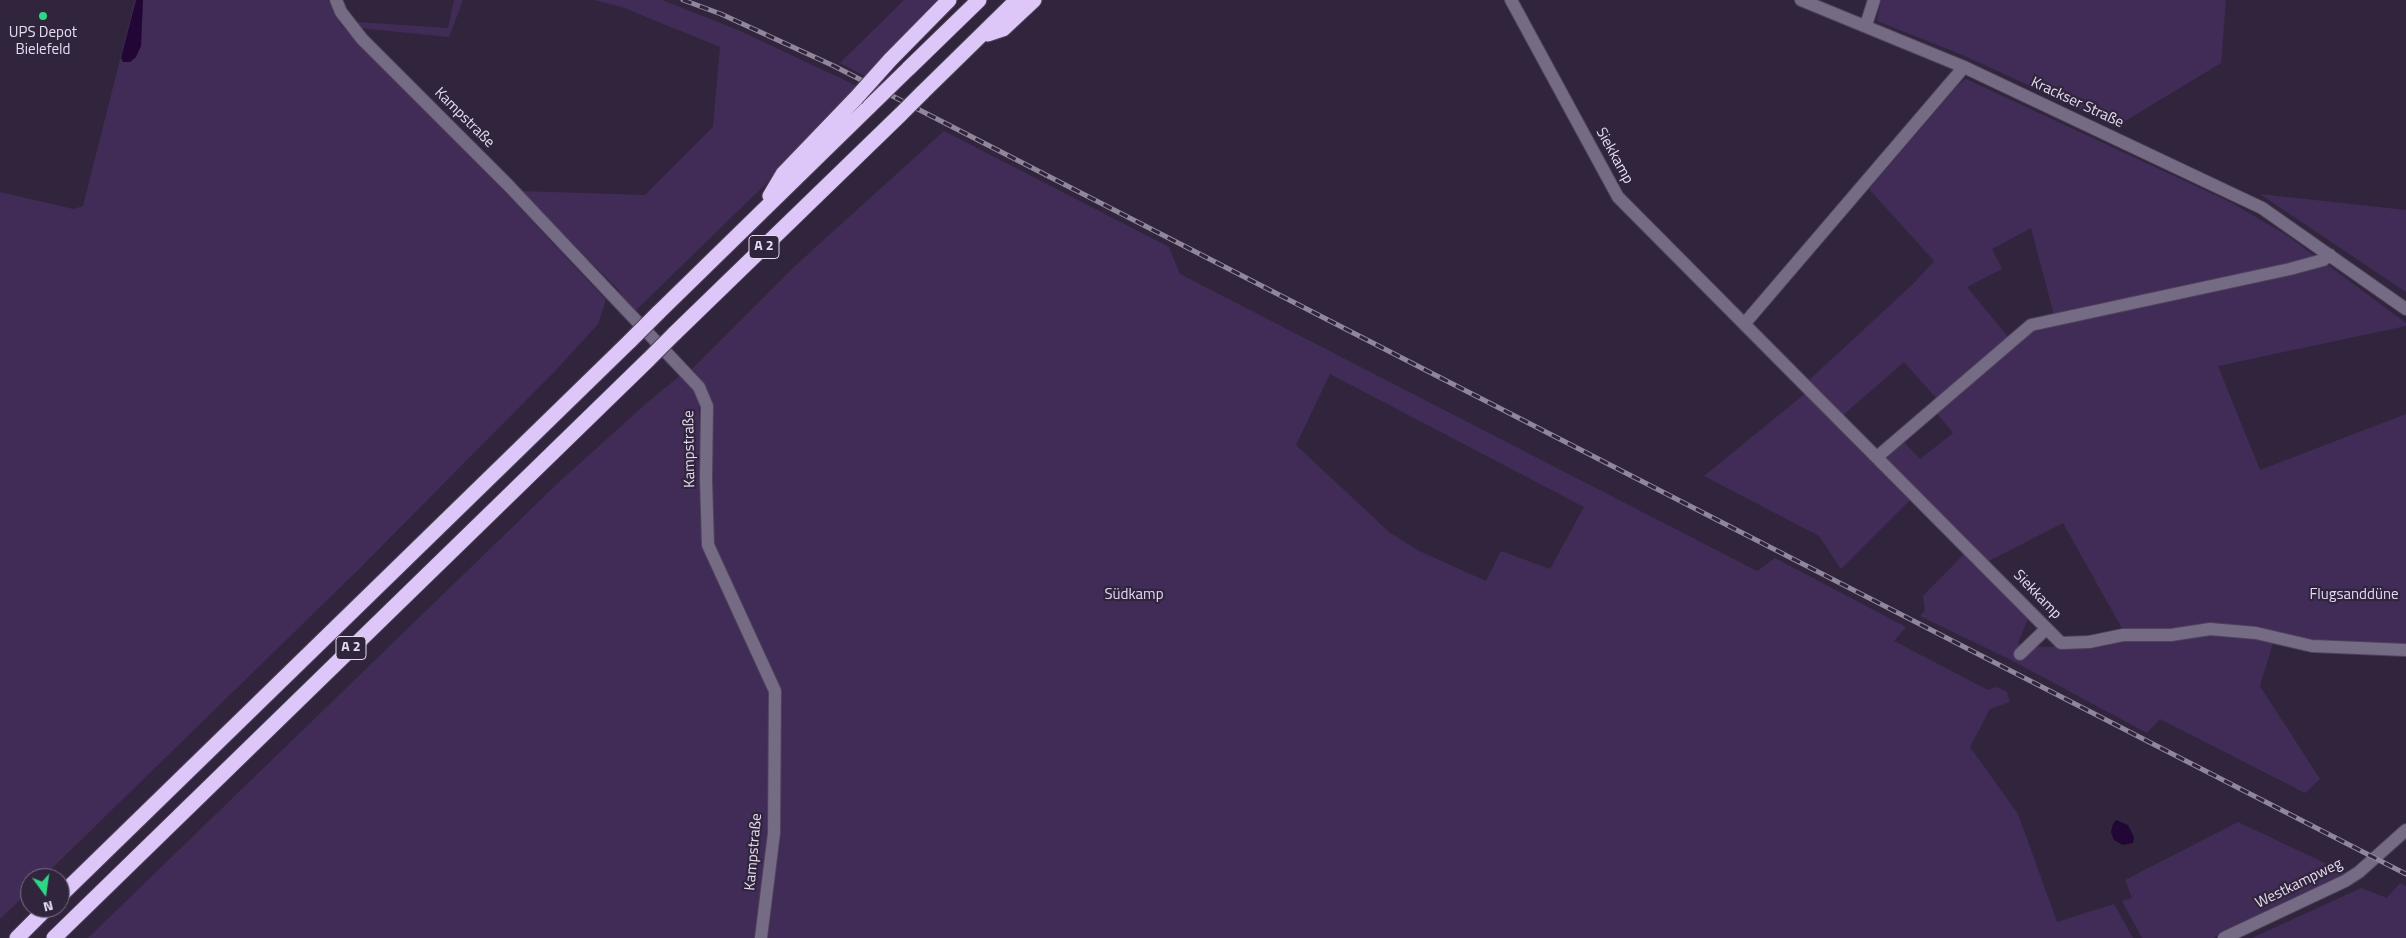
<!DOCTYPE html>
<html>
<head>
<meta charset="utf-8">
<style>
  body { margin:0 }
  #map { position:relative; width:2406px; height:938px; overflow:hidden; background:#31253e; font-family:"Titillium Web",sans-serif }
  canvas { display:block }
  .north { position:absolute; left:20px; top:868px; width:50px; height:50px; box-sizing:border-box; background:#31253e; border:1px solid #796f85; border-radius:50%; rotate:166deg; font-size:14px; font-weight:700; line-height:20px; text-align:center; color:#e5deef }
  .north::after { content:''; display:block; margin:auto; width:18px; height:22px; background:#2dd884; clip-path:polygon(50% 0,100% 100%,50% 72%,0 100%) }
</style>
</head>
<body>
<div id="map">
<canvas width="2406" height="938"></canvas>
<div class="north">N</div>
</div>
<script>
const g = document.querySelector('canvas').getContext('2d');
g.lineJoin = 'round';
function fill(path, color) {
  g.fillStyle = color;
  g.fill(path, 'evenodd');
}
function poly(rows) {
  const path = new Path2D();
  for (const r of rows) {
    path.moveTo(r[0], r[1]);
    for (let i = 2; i < r.length; i += 2) path.lineTo(r[i], r[i + 1]);
  }
  return path;
}
function stroke(path, color, width, dash) {
  g.strokeStyle = color;
  g.lineWidth = width;
  g.lineCap = dash ? 'butt' : 'round';
  g.setLineDash(dash || []);
  g.stroke(path);
}
function label(font, color, halo, rows, align = 'center') {
  g.font = font + ' "Titillium Web",sans-serif';
  g.lineWidth = 4.5;
  g.setLineDash([]);
  g.textBaseline = 'middle';
  g.strokeStyle = halo;
  g.fillStyle = color;
  for (const [text, x, y, turn = 0] of rows) {
    g.save();
    g.translate(x, y);
    g.rotate((+turn || 0) * Math.PI / 180);
    g.textAlign = isNaN(turn) ? turn : align;
    if (halo) g.strokeText(text, 0, 0);
    g.fillText(text, 0, 0);
    g.restore();
  }
}
fill(poly([
  [135,0,328,0,342,26,502,189,606,300,598,324,557,369,358,570,42,878,30,878,30,890,0,919,0,192,73,209,83,206],
  [454,0,463,0,449,37,360,28,356,22,448,28],
  [594,0,662,0,738,30,857,86,809,142,634,312,626,303,618,289,520,191,645,195,713,127,720,47,622,7],
  [904,0,937,0,865,76,840,63],
  [1881,0,2226,0,2221,63,2117,126,1965,56,1877,21],
  [1966,79,2232,203,2288,236,2317,258,2054,315,2031,228,1992,249,2002,269,1967,287,2009,338,1937,399,1904,362,1842,416,1808,381,1913,284,1934,261,1869,189,1957,86],
  [944,131,1169,247,1180,274,1757,571,1775,558,1906,627,1894,641,1988,690,1997,687,2007,692,2010,702,1990,709,1970,747,2018,814,2057,922,2114,904,2133,938,768,938,779,832,779,689,714,543,710,488,712,404,703,382,692,369,795,266],
  [1330,374,1584,507,1550,569,1501,551,1486,581,1417,550,1389,532,1296,445],
  [2260,194,2406,210,2406,292],
  [2325,263,2406,323,2406,326,2218,366,2260,470,2406,414,2406,655,2273,643,2260,686,2320,779,2305,793,2160,719,2147,733,2011,660,1920,616,1925,610,1923,596,1966,552,2029,616,2018,643,2026,646,2049,647,2093,645,2124,632,2063,523,1987,562,1882,457,1902,440,1920,459,1953,433,1935,411,2032,328],
  [681,375,692,387,699,404,704,544,770,691,769,828,756,938,88,938,558,483,649,401],
  [1807,392,1912,498,1841,569,1819,536,1704,476],
  [2238,822,2348,874,2213,938,2142,938,2122,901,2132,898,2125,880],
  [2400,883,2406,886,2406,938,2252,938,2361,888,2387,898]
]), '#402c56');
fill(poly([
  [136,0,143,0,141,46,136,57,130,62,123,62,121,58],
  [2116,820,2128,825,2134,837,2133,843,2123,845,2114,840,2111,832,2113,824]
]), '#210636');
const minor = poly([
  [336,0,341,12,362,39,508,185,699,387,707,406,706,479,708,545,775,691,774,833,761,938],
  [1511,0,1618,197,2061,643,2089,642,2123,635,2171,635,2210,629,2256,633,2312,646,2406,650],
  [1801,0,1964,67,2262,208,2406,309],
  [1866,25,1874,0],
  [1745,323,1964,67],
  [1877,457,2031,325,2290,269,2323,260,2330,255],
  [2020,654,2046,629],
  [2224,938,2345,881,2359,872,2406,830]
]);
const highway = poly([
  [988,34,1003,29,1034,0],
  [890,60,949,0],
  [908,69,979,0],
  [922,93,1017,0],
  [770,196,783,174,856,98],
  [658,313,870,106],
  [674,334,901,114],
  [60,896,630,341],
  [17,938,47,908],
  [54,938,649,359]
]);
stroke(minor, '#4e435a', 14);
stroke(highway, '#4e435a', 17);
stroke(minor, '#766b84', 12);
stroke(highway, '#ddc7f8', 15);
const rail = poly([
  [683,0,721,14,834,66,2406,874]
]);
stroke(rail, '#91879c', 5);
stroke(rail, '#31253e', 3, [9]);
const highwayBridge = poly([
  [856,98,890,60],
  [870,106,908,69],
  [901,114,922,93],
  [630,341,658,313],
  [649,359,674,334]
]);
stroke(highwayBridge, '#4e435a', 17, []);
stroke(highwayBridge, '#ddc7f8', 15);
for (const [x, y, r, color] of [
  [43,16,5,"#2dd884"]
]) {
  const dot = new Path2D();
  dot.arc(x, y, r, 0, 2 * Math.PI);
  g.fillStyle = color;
  g.fill(dot);
  stroke(dot, '#31253e', 2);
}
for (const [x, y, w] of [
  [764,247,30],
  [351,648,30]
]) {
  const box = new Path2D();
  box.roundRect(x - w / 2, y - 11.5, w, 23, 4);
  g.fillStyle = '#31253e';
  g.fill(box);
  stroke(box, '#e5deef', 1);
}
label('bold 14px', '#e5deef', null, [
  ["A 2",764,247],
  ["A 2",351,648]
]);
label('15px', '#e5deef', '#31253e', [
  ["UPS Depot",43,33],
  ["Bielefeld",43,50]
]);
label('15px', '#e5deef', '#31253e', [
  ["Krackser Straße",2077,103,25],
  ["Kampstraße",464,118,45],
  ["Siekkamp",1614,156,61],
  ["Kampstraße",690,449,-91],
  ["Siekkamp",2037,595,46],
  ["Kampstraße",754,852,-85],
  ["Westkampweg",2299,884,-26]
]);
label('15px', '#e3d5f6', '#31253e', [
  ["Südkamp",1134,595],
  ["Flugsanddüne",2354,595]
]);
</script>
</body>
</html>
